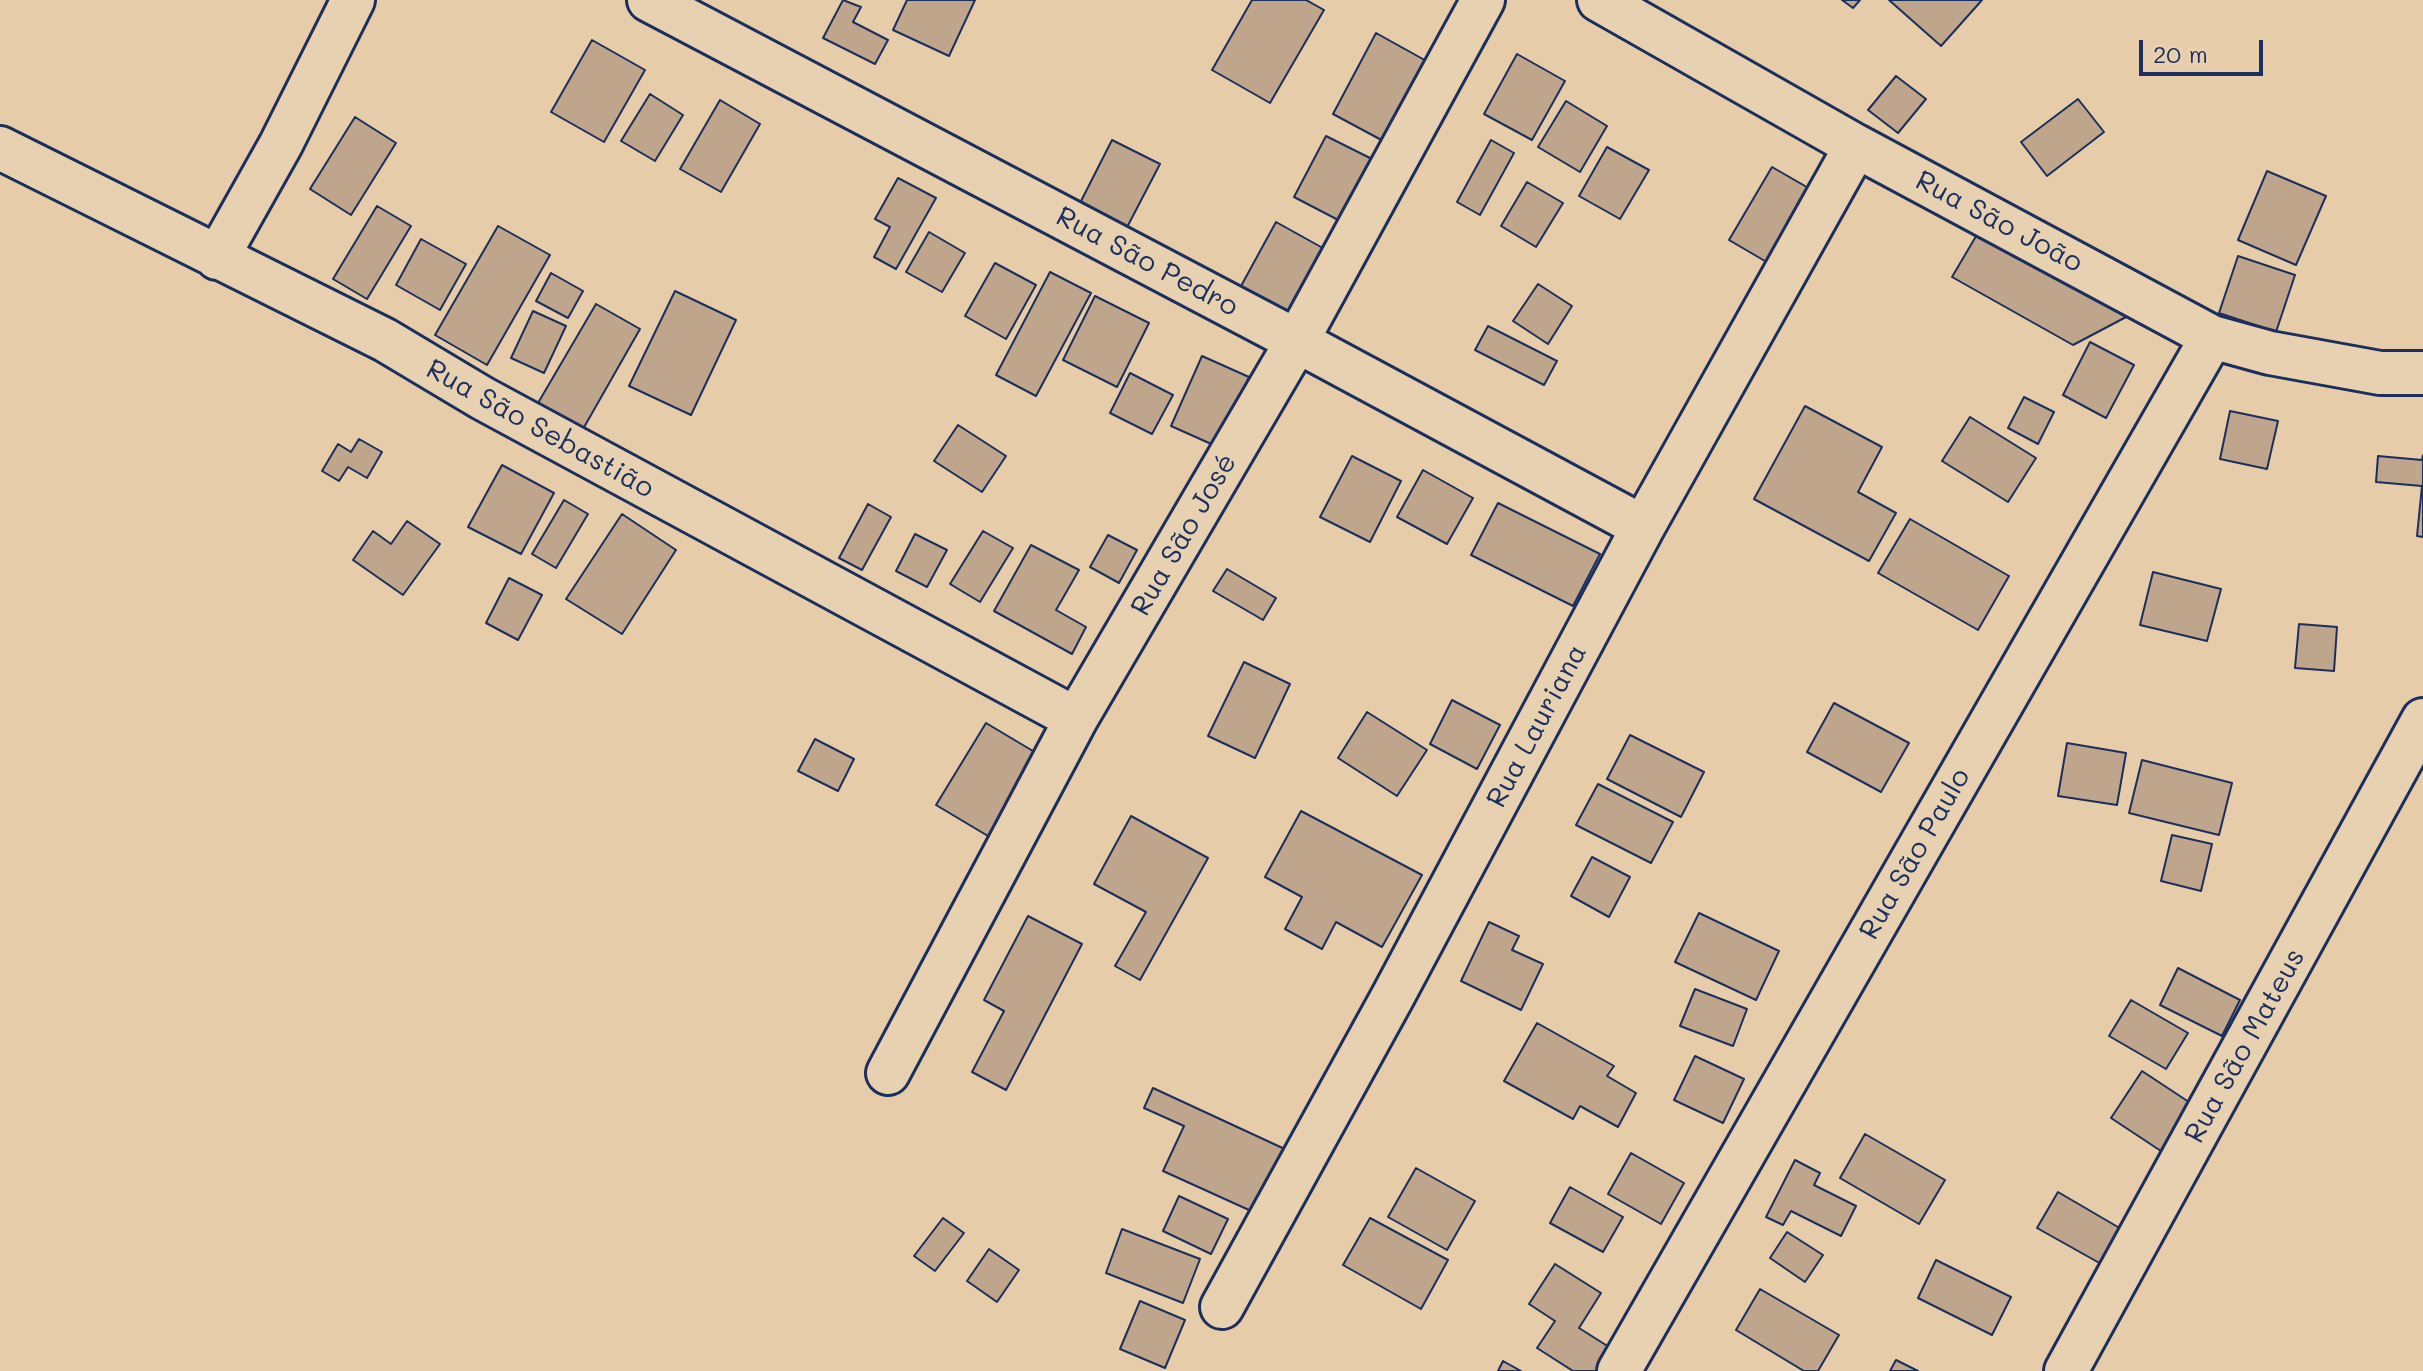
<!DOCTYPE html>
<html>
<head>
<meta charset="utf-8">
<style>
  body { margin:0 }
  #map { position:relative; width:2423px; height:1371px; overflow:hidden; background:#e6cca8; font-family:Mali,sans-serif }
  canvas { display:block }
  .scale { position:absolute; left:2139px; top:40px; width:124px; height:36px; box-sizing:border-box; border:4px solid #1b2f5e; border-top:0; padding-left:10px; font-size:24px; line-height:28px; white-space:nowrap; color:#1b2f5e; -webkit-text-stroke:6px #e7d1b0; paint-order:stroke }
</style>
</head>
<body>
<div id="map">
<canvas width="2423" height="1371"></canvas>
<div class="scale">20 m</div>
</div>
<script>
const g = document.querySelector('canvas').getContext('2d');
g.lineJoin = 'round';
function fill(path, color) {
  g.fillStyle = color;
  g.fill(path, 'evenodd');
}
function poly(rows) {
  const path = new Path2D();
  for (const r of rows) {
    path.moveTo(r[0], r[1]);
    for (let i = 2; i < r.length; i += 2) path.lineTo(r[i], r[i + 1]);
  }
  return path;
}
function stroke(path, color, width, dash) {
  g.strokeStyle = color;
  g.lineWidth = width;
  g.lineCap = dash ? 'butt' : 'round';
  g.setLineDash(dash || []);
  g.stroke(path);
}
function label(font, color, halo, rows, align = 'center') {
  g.font = font + ' Mali,sans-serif';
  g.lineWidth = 6;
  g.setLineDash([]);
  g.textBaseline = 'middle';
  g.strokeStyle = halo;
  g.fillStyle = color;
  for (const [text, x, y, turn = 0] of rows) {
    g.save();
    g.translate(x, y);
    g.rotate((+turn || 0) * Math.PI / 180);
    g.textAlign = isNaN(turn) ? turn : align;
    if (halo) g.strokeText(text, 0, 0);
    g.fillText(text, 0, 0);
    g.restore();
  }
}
const building = poly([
  [843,0,861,7,853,22,888,40,875,64,823,38,843,0],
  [907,0,975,0,949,56,893,30,907,0],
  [1252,0,1306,0,1324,10,1270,103,1212,70,1252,0],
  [1842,0,1860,0,1853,8,1842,0],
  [1889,0,1982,0,1941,46,1889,0],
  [1376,33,1430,63,1387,143,1333,114,1376,33],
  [592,40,645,70,604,142,551,112,592,40],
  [1517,54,1565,81,1532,140,1484,114,1517,54],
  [1896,76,1926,99,1898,133,1868,110,1896,76],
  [650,94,683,115,655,161,621,141,650,94],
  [2078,99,2104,132,2047,176,2021,142,2078,99],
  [720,100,760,124,721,192,680,169,720,100],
  [1566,101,1607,126,1580,172,1538,147,1566,101],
  [355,117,396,143,351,215,310,189,355,117],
  [1326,136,1376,161,1344,223,1294,197,1326,136],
  [1112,140,1160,164,1124,233,1077,209,1112,140],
  [1491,140,1514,153,1480,215,1457,202,1491,140],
  [1607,147,1649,170,1620,219,1579,196,1607,147],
  [1772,167,1812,190,1770,264,1729,240,1772,167],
  [2267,171,2326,196,2296,265,2238,240,2267,171],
  [898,178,936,198,896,269,874,257,890,227,875,219,898,178],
  [1527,182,1563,203,1536,247,1501,226,1527,182],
  [377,206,411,226,367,299,333,279,377,206],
  [1276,222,1330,252,1289,326,1235,297,1276,222],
  [498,226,550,255,487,365,435,335,498,226],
  [1982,226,2128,316,2073,345,1952,277,1982,226],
  [929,232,965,253,942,292,906,272,929,232],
  [421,239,466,264,440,310,396,285,421,239],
  [2238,256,2295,275,2276,332,2219,313,2238,256],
  [995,263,1036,285,1006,339,965,316,995,263],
  [1050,272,1091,293,1036,396,996,375,1050,272],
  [551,273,583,291,568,318,536,301,551,273],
  [1538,284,1572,306,1548,344,1513,321,1538,284],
  [675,291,736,320,691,415,629,386,675,291],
  [1095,296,1149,323,1117,387,1063,360,1095,296],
  [596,304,640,329,583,429,538,403,596,304],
  [533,311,566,326,544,373,511,358,533,311],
  [1488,326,1557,361,1544,385,1475,350,1488,326],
  [2090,342,2134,365,2106,418,2063,395,2090,342],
  [1202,356,1249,377,1218,447,1171,426,1202,356],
  [1130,373,1173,395,1152,434,1110,413,1130,373],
  [2024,397,2054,412,2038,444,2008,428,2024,397],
  [1805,406,1882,447,1858,492,1896,513,1869,561,1754,499,1805,406],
  [2230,411,2278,421,2267,469,2220,459,2230,411],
  [1970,417,2036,458,2008,502,1942,461,1970,417],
  [958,425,1006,456,982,492,934,461,958,425],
  [359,439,382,452,367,478,348,467,339,481,322,471,338,444,351,452,359,439],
  [2423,455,2423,537,2417,536,2422,486,2376,482,2378,456,2422,460,2423,455],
  [1352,456,1401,481,1370,542,1320,517,1352,456],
  [502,465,554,493,521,554,468,527,502,465],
  [1423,470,1473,498,1447,544,1397,517,1423,470],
  [564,500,588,514,556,568,532,554,564,500],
  [1498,503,1600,554,1573,606,1471,555,1498,503],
  [868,504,891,517,862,570,839,558,868,504],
  [622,514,676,550,622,634,566,599,622,514],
  [1910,519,2009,576,1978,630,1878,573,1910,519],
  [407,521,440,544,403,595,353,560,373,531,391,544,407,521],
  [983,531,1013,548,980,602,950,584,983,531],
  [915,534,947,550,927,587,896,571,915,534],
  [1108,535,1137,550,1119,583,1090,567,1108,535],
  [1031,545,1079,570,1056,610,1086,627,1072,654,994,611,1031,545],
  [1227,569,1276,598,1263,620,1213,591,1227,569],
  [2153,572,2221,589,2207,641,2140,625,2153,572],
  [509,578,542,595,518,640,486,623,509,578],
  [2299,624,2337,627,2334,671,2295,668,2299,624],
  [1244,662,1290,684,1255,758,1208,736,1244,662],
  [1452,700,1500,725,1477,769,1430,744,1452,700],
  [1834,703,1909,743,1881,792,1807,752,1834,703],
  [1367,712,1427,750,1397,796,1338,758,1367,712],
  [986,723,1043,757,993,839,936,805,986,723],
  [1630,735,1704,772,1681,817,1607,779,1630,735],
  [815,739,854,759,838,791,798,771,815,739],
  [2067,743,2126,753,2117,805,2058,796,2067,743],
  [2142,760,2232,783,2219,835,2129,813,2142,760],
  [1598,784,1673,822,1651,863,1576,825,1598,784],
  [1301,811,1422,875,1382,947,1336,922,1322,949,1285,929,1302,897,1265,877,1301,811],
  [1131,816,1208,858,1140,980,1115,966,1146,912,1094,884,1131,816],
  [2172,835,2212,844,2201,891,2161,881,2172,835],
  [1592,857,1630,877,1609,917,1571,896,1592,857],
  [1699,913,1779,951,1756,1000,1675,962,1699,913],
  [1028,916,1082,944,1006,1090,972,1072,1004,1011,984,1000,1028,916],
  [1489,922,1519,936,1512,950,1543,964,1521,1010,1461,981,1489,922],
  [2178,968,2240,1000,2222,1036,2160,1005,2178,968],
  [1695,989,1747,1009,1733,1046,1680,1026,1695,989],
  [2131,1000,2188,1033,2166,1069,2109,1036,2131,1000],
  [1537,1023,1614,1066,1607,1076,1636,1093,1618,1127,1580,1106,1573,1119,1504,1081,1537,1023],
  [1695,1056,1744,1079,1723,1123,1674,1100,1695,1056],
  [2142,1071,2201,1110,2170,1157,2111,1118,2142,1071],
  [1153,1088,1289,1151,1260,1215,1163,1171,1184,1126,1144,1108,1153,1088],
  [1865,1134,1945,1180,1919,1224,1840,1178,1865,1134],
  [1631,1153,1684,1183,1661,1224,1608,1194,1631,1153],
  [1795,1160,1820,1173,1814,1185,1856,1206,1841,1236,1791,1211,1783,1225,1766,1217,1795,1160],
  [1416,1168,1475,1201,1447,1250,1388,1217,1416,1168],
  [1570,1187,1623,1217,1603,1252,1550,1223,1570,1187],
  [2058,1192,2123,1230,2103,1265,2037,1228,2058,1192],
  [1179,1196,1228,1219,1211,1254,1163,1231,1179,1196],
  [943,1218,964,1233,935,1271,914,1256,943,1218],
  [1370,1218,1448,1260,1421,1309,1343,1265,1370,1218],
  [1122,1229,1200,1259,1183,1303,1106,1273,1122,1229],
  [1787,1232,1823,1255,1805,1282,1770,1258,1787,1232],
  [989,1249,1019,1270,997,1302,967,1281,989,1249],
  [1936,1260,2011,1297,1992,1335,1918,1298,1936,1260],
  [1555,1264,1601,1293,1579,1328,1617,1352,1605,1371,1573,1371,1537,1348,1555,1321,1529,1304,1555,1264],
  [1760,1289,1839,1335,1818,1371,1804,1371,1736,1330,1760,1289],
  [1140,1301,1185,1320,1165,1368,1120,1349,1140,1301],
  [1896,1360,1918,1371,1890,1371,1896,1360],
  [1503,1361,1521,1371,1498,1371,1503,1361]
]);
fill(building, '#bfa58b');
stroke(building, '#1b2f5e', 2);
const minor = poly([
  [649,0,1297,341,1643,527],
  [1599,0,1856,146,2212,337,2270,353,2380,373,2423,373],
  [0,148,385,340,482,398,1076,719],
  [217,258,281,144,353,0],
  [888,1073,1076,719,1297,341,1483,0],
  [1222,1307,1393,996,1643,527,1856,146],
  [1619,1371,2212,337],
  [2066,1371,2423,720]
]);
stroke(minor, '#1b2f5e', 48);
stroke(minor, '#e7d1b0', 42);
label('28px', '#1b2f5e', '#e7d1b0', [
  ["Rua São João",1999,222,28],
  ["Rua São Pedro",1147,262,28],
  ["Rua São Sebastião",540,429,29],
  ["Rua São José",1184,535,-60],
  ["Rua Lauriana",1537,726,-62],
  ["Rua São Paulo",1915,854,-60],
  ["Rua São Mateus",2245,1046,-61]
]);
</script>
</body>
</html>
